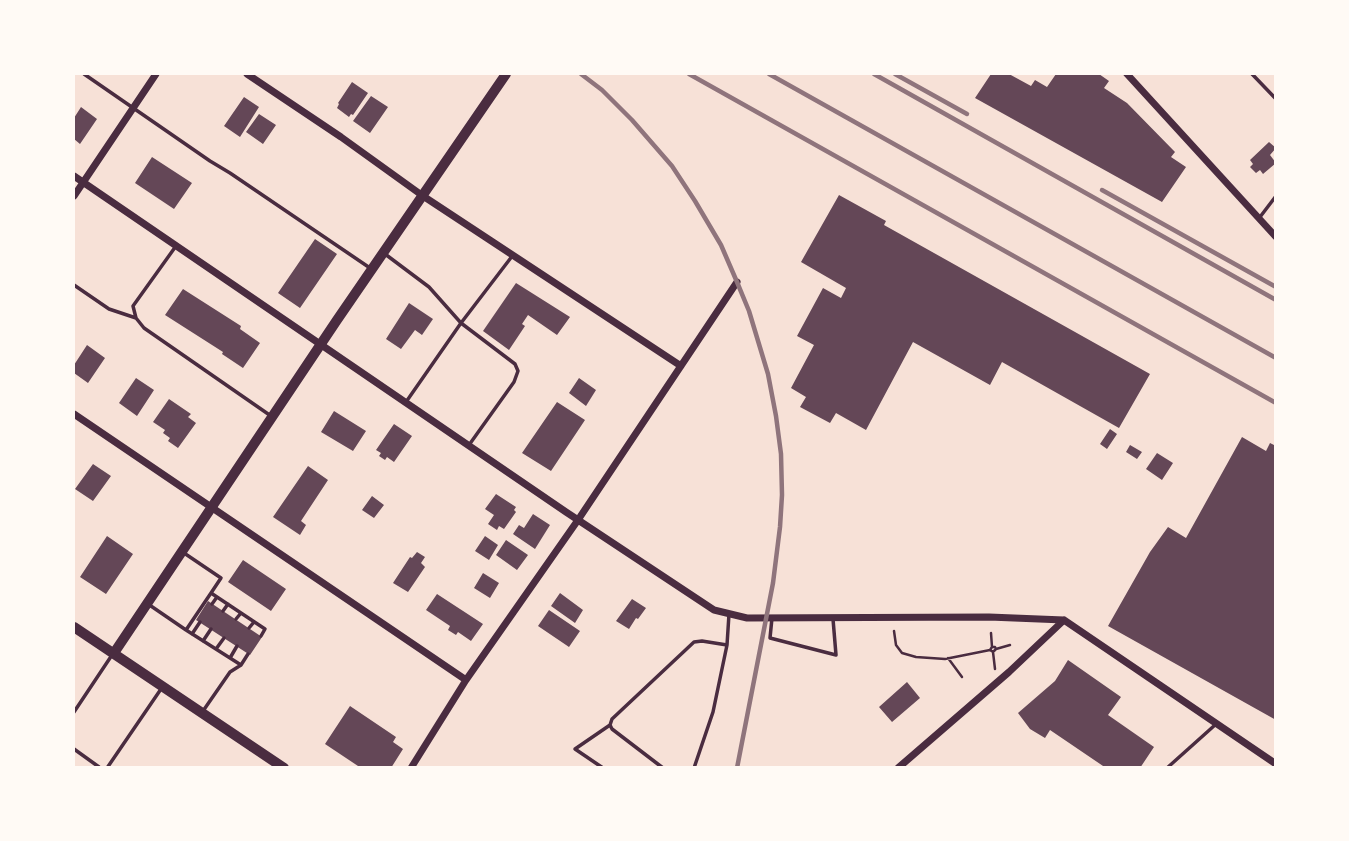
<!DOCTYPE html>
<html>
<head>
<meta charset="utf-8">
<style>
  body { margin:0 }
  #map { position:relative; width:1349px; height:841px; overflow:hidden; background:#f7e1d7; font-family:Inter,sans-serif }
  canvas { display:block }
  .frame { position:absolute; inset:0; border:75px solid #fffaf5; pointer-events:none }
</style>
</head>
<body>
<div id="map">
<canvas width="1349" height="841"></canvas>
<div class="frame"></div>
</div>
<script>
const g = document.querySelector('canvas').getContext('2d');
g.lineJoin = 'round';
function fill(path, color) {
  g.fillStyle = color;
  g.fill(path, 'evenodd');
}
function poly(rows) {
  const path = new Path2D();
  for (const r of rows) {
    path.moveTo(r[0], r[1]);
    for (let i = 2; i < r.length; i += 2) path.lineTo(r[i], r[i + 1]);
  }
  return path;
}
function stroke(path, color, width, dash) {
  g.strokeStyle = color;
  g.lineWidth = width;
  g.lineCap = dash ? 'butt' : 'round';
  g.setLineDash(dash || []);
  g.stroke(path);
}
fill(poly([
  [991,74,1009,74,1031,86,1035,80,1047,87,1056,74,1099,74,1109,81,1104,88,1127,103,1175,152,1171,157,1186,167,1162,202,975,98],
  [352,82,368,93,353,115,351,114,349,117,337,108,339,104,338,103],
  [371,96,388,107,370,133,353,121],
  [244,97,259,107,240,137,224,126],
  [81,107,97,119,80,144,74,139,74,118],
  [259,114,276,125,263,144,246,132],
  [1269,142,1276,148,1270,155,1276,163,1263,174,1260,170,1256,173,1250,167,1253,164,1250,160],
  [152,157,192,183,174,209,135,183],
  [839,195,886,221,884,225,1150,374,1119,428,1002,362,990,385,913,342,866,430,836,413,830,423,800,407,806,397,791,388,814,345,797,336,823,288,841,298,846,288,801,262],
  [315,239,337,254,300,308,278,293],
  [516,283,570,317,557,335,528,315,522,324,525,326,509,350,483,331],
  [183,289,241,326,240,329,260,343,243,368,222,354,223,352,165,315],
  [409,303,433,319,422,335,415,330,401,349,386,339],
  [87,345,105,358,88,383,74,373,74,365],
  [136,378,154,390,137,416,119,403],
  [579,378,596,390,586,406,569,393],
  [169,399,191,414,188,417,196,423,178,448,168,441,170,438,163,433,165,430,153,422],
  [557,402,585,420,551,471,522,453],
  [334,411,366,431,353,451,321,432],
  [394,424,412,436,394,462,387,457,385,460,379,456,381,453,376,450],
  [1110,429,1117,434,1107,449,1100,444],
  [1242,437,1266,451,1270,443,1276,446,1276,720,1108,626,1150,552,1168,527,1186,538],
  [1130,445,1142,452,1137,459,1126,452],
  [1157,453,1173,463,1162,480,1146,469],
  [93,464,111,476,93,501,75,489],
  [308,466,328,480,301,521,306,525,300,535,273,517],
  [496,494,516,507,514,510,516,512,504,529,499,526,497,530,488,524,494,515,485,509],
  [372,496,384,505,374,518,362,510],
  [533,514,550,525,535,549,513,534,519,525,524,528],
  [107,536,133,554,106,594,80,577],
  [485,536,498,545,489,560,475,551],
  [506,540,528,555,517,570,496,555],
  [417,552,425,557,421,563,425,567,408,592,393,583,410,557,412,558],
  [243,560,286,589,271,611,228,582],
  [483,573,499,583,490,598,474,588],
  [560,593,583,610,575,623,551,606],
  [437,594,483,624,471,641,458,632,456,635,448,630,450,626,426,610],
  [632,599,646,608,638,619,636,618,629,629,616,621],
  [208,601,262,637,250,655,196,620],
  [549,610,580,631,569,647,538,626],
  [1068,660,1121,697,1108,715,1154,747,1140,768,1106,768,1050,730,1045,738,1030,729,1018,713,1055,681],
  [907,682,920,698,892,722,879,707],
  [350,706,396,737,393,742,403,749,391,768,361,768,325,744]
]), '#644757');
stroke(poly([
  [894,631,896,645,902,653,916,657,945,659,990,650],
  [991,633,992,647],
  [996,649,993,652,990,650,992,647,995,647,996,649,1010,645],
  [993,652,995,669],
  [948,658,962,677]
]), '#4a2c40', 2.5);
stroke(poly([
  [84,74,210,161,230,173,370,268],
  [1252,74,1276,99],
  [1260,217,1276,196],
  [176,246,133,306,136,318,144,328,271,416],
  [385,254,429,287,461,323,513,255],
  [74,285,109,309,136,318],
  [406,402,461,323,515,364,518,371,514,382,469,445],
  [184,553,221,578,211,593,265,629,261,636],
  [211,593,186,630,241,665],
  [148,604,186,630],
  [212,604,217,597],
  [223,611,228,604],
  [772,618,770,638,836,655,833,619],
  [236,619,241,613],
  [249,628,254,622],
  [192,634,200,622],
  [203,641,211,629],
  [216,649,224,638],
  [230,658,237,646],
  [203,711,230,672,241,665,248,654],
  [74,712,112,655],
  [74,749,99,767],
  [107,768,161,689],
  [603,768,575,749,610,725],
  [663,768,612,729,610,725,612,719,694,642,702,641,727,645],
  [694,768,713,712,727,645,729,614],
  [1167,768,1215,725]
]), '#4a2c40', 3.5);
stroke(poly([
  [247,74,341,137,423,196,681,366],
  [1127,74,1276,237],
  [74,176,566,512,714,610,747,618,989,617,1064,620,1276,764],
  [74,196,156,74],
  [74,414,466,680],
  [411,768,466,680,578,520,737,282],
  [898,768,1009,672,1064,620]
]), '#4a2c40', 7);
stroke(poly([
  [74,627,284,768],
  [114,653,337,320,506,74]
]), '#4a2c40', 10);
stroke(poly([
  [581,74,602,90,632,120,672,166,695,201,721,245,737,282,749,311,768,374,776,416,781,454,782,495,780,527,773,583,737,768],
  [689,74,1276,403],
  [769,74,1276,358],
  [874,74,1276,300],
  [895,74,967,114],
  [1102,190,1276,287]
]), '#8f747c', 4.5);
</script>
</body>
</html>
